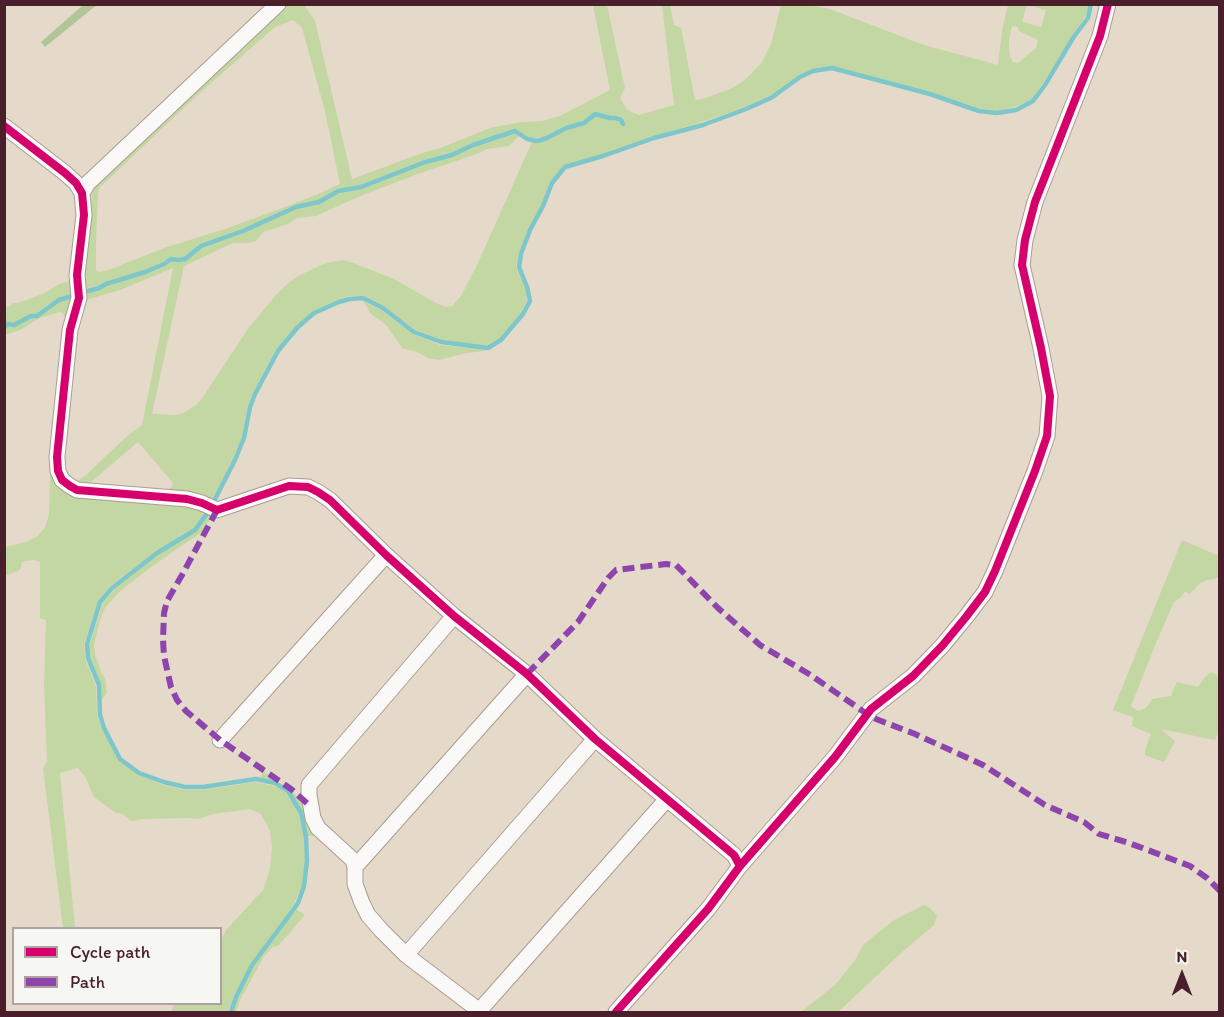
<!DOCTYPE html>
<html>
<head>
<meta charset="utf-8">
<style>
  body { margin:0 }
  #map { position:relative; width:1224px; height:1017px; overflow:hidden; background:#e5dac9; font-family:Itim,sans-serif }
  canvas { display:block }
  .frame { position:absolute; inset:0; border:6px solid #4a1f2b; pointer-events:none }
  .legend { position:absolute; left:12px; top:927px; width:210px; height:78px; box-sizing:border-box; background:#f6f6f2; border:2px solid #b1a0a2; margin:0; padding:8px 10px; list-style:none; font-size:18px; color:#4a1f2b }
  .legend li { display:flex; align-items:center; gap:12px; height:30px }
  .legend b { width:30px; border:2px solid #b1a0a2 }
  .north { position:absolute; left:1152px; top:945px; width:60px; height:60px; -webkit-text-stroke:4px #f6f6f2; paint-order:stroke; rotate:0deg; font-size:16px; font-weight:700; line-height:24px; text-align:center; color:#4a1f2b }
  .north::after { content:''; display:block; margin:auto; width:21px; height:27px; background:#4a1f2b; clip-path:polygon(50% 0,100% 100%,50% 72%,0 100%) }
</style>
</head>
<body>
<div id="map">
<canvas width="1224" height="1017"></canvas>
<div class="frame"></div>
<ul class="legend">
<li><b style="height:8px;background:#d6006c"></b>Cycle path</li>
<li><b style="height:8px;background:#8e44ad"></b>Path</li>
</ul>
<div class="north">N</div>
</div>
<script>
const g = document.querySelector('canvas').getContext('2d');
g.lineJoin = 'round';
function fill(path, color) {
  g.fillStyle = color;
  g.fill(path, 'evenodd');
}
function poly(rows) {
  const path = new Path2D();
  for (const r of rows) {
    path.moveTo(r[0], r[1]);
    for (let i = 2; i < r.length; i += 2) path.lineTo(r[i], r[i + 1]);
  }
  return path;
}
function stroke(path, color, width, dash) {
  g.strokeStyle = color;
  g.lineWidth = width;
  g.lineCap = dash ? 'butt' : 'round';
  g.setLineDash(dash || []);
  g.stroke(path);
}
fill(poly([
  [287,5,304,5,315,21,352,179,425,152,438,149,490,128,521,122,542,121,560,116,610,90,593,5,607,5,625,88,620,98,627,110,639,115,674,105,662,5,670,5,674,25,681,28,695,100,706,98,732,88,745,80,762,62,771,44,781,5,808,5,830,9,924,45,998,65,1002,30,1008,5,1089,5,1085,17,1071,37,1043,83,1032,99,1015,107,997,111,979,108,931,92,832,66,812,69,799,75,770,96,745,107,702,122,654,136,603,154,564,165,550,182,541,206,528,229,519,253,516,267,525,288,527,301,521,313,500,338,488,346,441,340,416,330,384,306,364,296,349,296,338,300,313,311,296,326,276,350,253,393,247,407,242,437,233,459,211,502,166,492,174,484,138,442,85,487,73,484,86,475,125,438,142,425,173,268,120,290,83,301,83,295,99,289,106,285,146,273,164,266,171,260,179,261,185,260,202,247,243,233,296,209,319,204,338,193,362,188,425,163,453,156,473,146,515,133,519,136,509,146,487,149,477,154,415,175,358,197,316,216,297,218,288,224,263,232,256,241,246,243,233,243,184,266,152,414,176,415,183,413,196,405,203,397,250,326,275,296,285,286,298,276,321,265,331,262,343,260,356,264,394,279,438,304,446,307,452,306,461,296,478,263,532,142,548,139,566,129,585,124,596,116,609,119,616,119,622,125,625,123,622,119,617,116,610,116,595,112,584,121,565,126,546,136,536,138,528,138,515,129,504,134,472,143,452,153,424,160,361,185,337,189,318,201,295,206,242,230,200,244,184,257,179,258,171,257,163,262,145,270,105,282,98,286,83,289,93,187],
  [1027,5,1046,10,1041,27,1022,22],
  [293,20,302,28,325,111,340,184,311,197,277,210,225,229,164,248,106,271,98,272,96,270,96,242,98,192,100,187,202,91,275,27],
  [1012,26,1018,27,1019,31,1038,40,1036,48,1018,63,1013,62,1011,58,1009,52,1009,40],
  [72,276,74,284,68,324,63,313,60,312,40,318,20,330,5,335,5,308,10,306,13,303,18,303,45,293,61,283,70,281],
  [363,301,381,310,413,334,440,345,489,350,462,354,439,360,428,358,415,351,403,349,386,325,371,314],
  [55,448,56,478,206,511,194,528,156,551,110,586,98,601,84,644,85,659,96,686,97,716,102,729,119,760,138,775,164,785,184,790,203,790,255,782,274,786,286,793,293,803,298,813,304,837,305,861,302,885,295,902,284,920,250,964,234,996,228,1012,171,1012,174,1004,220,1004,221,940,226,930,263,890,270,869,272,846,270,831,261,814,250,809,213,814,199,819,188,818,144,819,131,821,123,814,116,813,94,797,86,778,78,768,60,773,75,928,63,928,43,768,47,761,44,685,46,620,40,618,40,562,33,560,22,562,20,570,5,576,5,594,5,547,26,542,38,536,45,527,49,515,50,473],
  [211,510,214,512,203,531,147,570,119,592,105,608,100,620,94,645,95,654,101,672,105,679,107,693,101,700,100,685,90,658,89,647,103,602,118,586,159,554,196,531],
  [1182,540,1219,556,1219,576,1215,579,1207,580,1200,583,1190,594,1185,592,1180,598,1174,602,1156,643,1131,706,1138,711,1146,708,1152,699,1171,696,1177,682,1198,687,1204,678,1211,672,1217,675,1219,684,1219,731,1215,740,1161,729,1175,741,1164,762,1145,755,1145,750,1151,734,1132,726,1133,717,1113,710],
  [263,771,291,791,309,808,322,836,308,836,301,812,298,803,286,790,274,782,260,779],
  [924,905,929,907,937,916,934,925,901,953,838,1012,801,1012,836,984,855,960,864,944,894,920],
  [295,908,305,915,278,946,272,947,263,958,240,1000,236,1012,232,1012,237,997,253,966]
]), '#c2d7a2');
fill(poly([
  [98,4,45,47,41,42,83,5]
]), '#b0c699');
stroke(poly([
  [84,292,99,288,106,284,145,272,164,264,171,259,179,260,185,259,201,246,243,231,296,207,319,202,338,191,361,187,425,162,452,155,473,145,515,131,527,139,537,141,547,138,566,128,584,123,595,114,610,118,616,118,621,120,623,124],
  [4,327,8,324,14,325,31,316,37,316,59,300,72,296],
  [213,503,235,460,244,438,250,407,255,394,278,351,297,328,314,313,339,302,350,299,363,298,383,308,414,332,441,342,488,348,501,340,523,314,530,301,527,287,519,267,521,254,530,230,543,206,552,183,565,167,603,156,654,138,703,125,746,109,771,98,800,77,813,71,832,68,930,94,979,111,997,113,1016,110,1033,101,1045,85,1073,38,1088,18,1091,4],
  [208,512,195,530,157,553,112,588,100,602,87,644,88,658,99,685,100,715,104,728,120,759,139,773,164,782,185,787,203,787,256,779,275,783,288,791,301,813,306,837,307,861,304,886,298,903,285,921,252,965,236,997,231,1012]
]), '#7dc6ca', 4.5);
const minor = poly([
  [4,126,65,173,76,183,82,193,84,215,77,275,79,298,70,330,57,457,58,471,62,480,70,486,77,490,187,499,202,503,217,510,289,486,308,487,318,492,330,500,386,555,454,616,527,674,595,739,734,855,740,866],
  [82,193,88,183,278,4],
  [454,616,309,785,309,795,313,818,318,828,353,860,355,867,355,884,362,903,368,915,381,930,406,955,481,1012],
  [220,740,386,555],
  [355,867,527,674],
  [406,955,595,739],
  [479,1011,667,799],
  [616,1012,708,909,740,866,835,757,871,709,913,676,942,646,966,617,985,592,995,571,1035,471,1047,436,1050,396,1041,348,1022,265,1025,240,1035,202,1100,36,1108,4]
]);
stroke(minor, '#a99d95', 17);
stroke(minor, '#fbf9f7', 15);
stroke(poly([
  [217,510,182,575,167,601,164,613,163,640,164,656,171,687,177,700,186,711,220,740,291,789,310,806],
  [527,674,578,622,608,578,616,570,666,564,676,565,718,608,760,645,809,674,867,714,876,719,915,734,983,765,1045,805,1084,822,1099,834,1129,843,1190,866,1207,878,1220,891]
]), '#8e44ad', 6, [12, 6]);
stroke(poly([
  [4,126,65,173,76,183,82,193,84,215,77,275,79,298,70,330,57,457,58,471,62,480,70,486,77,490,187,499,202,503,217,510,289,486,308,487,318,492,330,500,386,555,454,616,527,674,595,739,734,855,740,866],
  [616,1012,708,909,740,866,835,757,871,709,913,676,942,646,966,617,985,592,995,571,1035,471,1047,436,1050,396,1041,348,1022,265,1025,240,1035,202,1100,36,1108,4]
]), '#d6006c', 8);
</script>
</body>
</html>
